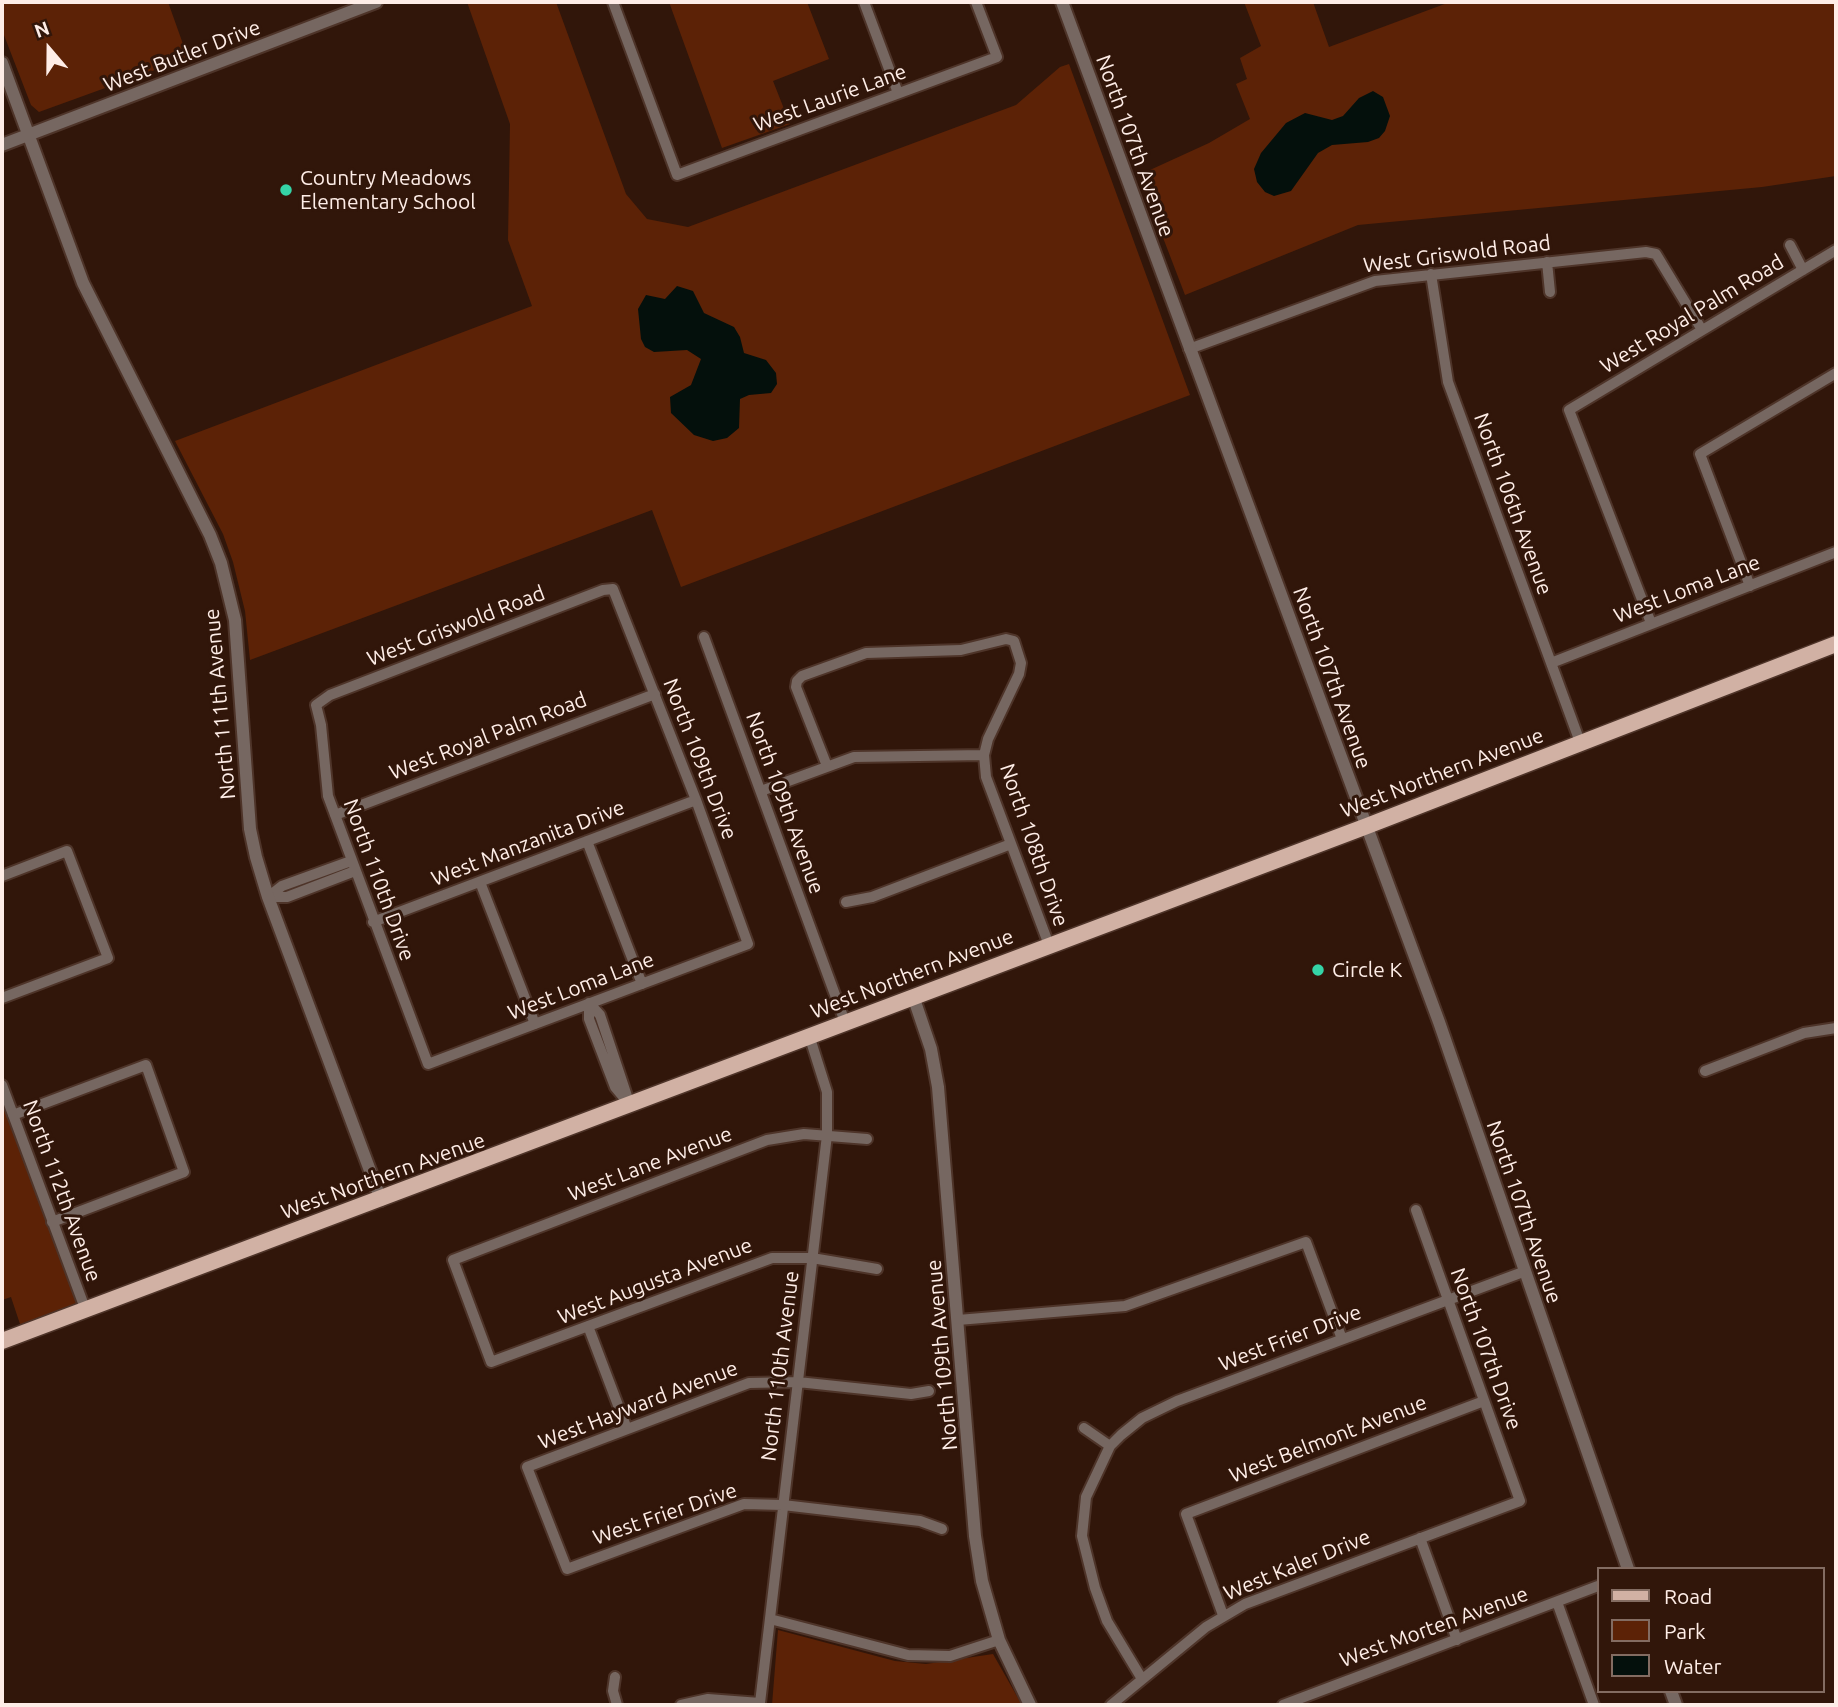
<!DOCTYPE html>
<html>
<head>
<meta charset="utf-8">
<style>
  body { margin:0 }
  #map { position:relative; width:1838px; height:1707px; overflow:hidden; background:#31160a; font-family:Ubuntu,sans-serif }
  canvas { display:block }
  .frame { position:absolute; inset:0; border:4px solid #feede7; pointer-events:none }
  .legend { position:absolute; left:1597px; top:1567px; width:228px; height:126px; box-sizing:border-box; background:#31160a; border:2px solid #836c62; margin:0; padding:9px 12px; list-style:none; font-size:21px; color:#feede7 }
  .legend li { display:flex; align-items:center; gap:14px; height:35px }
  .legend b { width:35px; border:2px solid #836c62 }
  .north { position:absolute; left:14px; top:14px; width:70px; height:70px; -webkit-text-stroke:5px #31160a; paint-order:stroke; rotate:340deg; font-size:19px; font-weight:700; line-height:28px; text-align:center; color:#feede7 }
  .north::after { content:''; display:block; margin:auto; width:24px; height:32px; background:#feede7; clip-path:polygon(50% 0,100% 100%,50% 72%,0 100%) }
</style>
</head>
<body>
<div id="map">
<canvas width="1838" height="1707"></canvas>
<div class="frame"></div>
<ul class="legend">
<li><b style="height:9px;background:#d1b1a4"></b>Road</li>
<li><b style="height:19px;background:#5c2206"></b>Park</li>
<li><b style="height:19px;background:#04100c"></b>Water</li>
</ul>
<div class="north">N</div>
</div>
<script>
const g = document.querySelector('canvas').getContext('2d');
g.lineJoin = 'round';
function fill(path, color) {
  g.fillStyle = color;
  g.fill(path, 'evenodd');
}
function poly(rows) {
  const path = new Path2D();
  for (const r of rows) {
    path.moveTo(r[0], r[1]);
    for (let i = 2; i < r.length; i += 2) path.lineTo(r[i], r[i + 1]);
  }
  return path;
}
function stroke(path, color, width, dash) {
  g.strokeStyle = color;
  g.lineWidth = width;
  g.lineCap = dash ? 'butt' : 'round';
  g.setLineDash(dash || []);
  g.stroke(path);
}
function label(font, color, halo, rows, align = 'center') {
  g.font = font + ' Ubuntu,sans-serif';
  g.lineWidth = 6;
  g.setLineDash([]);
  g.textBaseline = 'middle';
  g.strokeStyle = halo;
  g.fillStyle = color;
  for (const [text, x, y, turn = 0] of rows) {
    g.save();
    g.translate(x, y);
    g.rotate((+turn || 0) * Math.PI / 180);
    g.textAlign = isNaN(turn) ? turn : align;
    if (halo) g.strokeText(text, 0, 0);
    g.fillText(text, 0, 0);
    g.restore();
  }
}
fill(poly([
  [2,2,168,2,188,58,39,112,31,105,2,30],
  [467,2,556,2,626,194,647,219,688,227,1016,105,1060,67,1069,64,1190,395,681,587,652,510,250,660,245,611,233,562,223,534,175,441,532,306,508,240,510,124],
  [669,2,807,2,829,59,773,81,790,124,722,148],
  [1244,2,1313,2,1329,47,1450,2,1836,2,1836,176,1762,187,1358,225,1185,295,1139,175,1209,143,1250,119,1236,84,1247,79,1240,58,1261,46],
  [2,1092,80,1306,21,1327,11,1297,2,1300],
  [778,1630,895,1661,926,1664,993,1654,1022,1705,772,1705]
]), '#5c2206');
fill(poly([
  [1373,91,1383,97,1390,116,1385,131,1379,138,1368,142,1332,145,1318,153,1291,191,1274,196,1265,192,1257,182,1254,169,1261,153,1286,123,1305,113,1332,120,1343,116,1359,98],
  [677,286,693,291,704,313,734,327,740,337,744,353,766,360,776,373,777,384,771,393,749,395,740,399,739,428,727,438,713,441,694,435,671,413,670,397,691,385,701,359,687,350,654,352,645,347,641,339,638,309,646,295,665,299]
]), '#04100c');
const minor = poly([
  [613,2,677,175,997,57,976,2],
  [864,2,898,93],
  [1790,245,1803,270],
  [1547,262,1550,292],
  [1431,274,1448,382,1580,742],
  [1189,349,1375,281,1646,252,1656,254,1702,330],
  [1750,586,1700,454,1836,373],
  [613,589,696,800,748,944,428,1064,328,796,321,725,316,705,330,695,603,590,613,589],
  [1651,623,1569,410,1836,250],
  [704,637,845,1022],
  [1551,663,1836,552],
  [827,766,796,687,797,681,802,676,866,653,961,650,1006,639,1014,641,1021,663,1019,674,988,739,984,755,986,777,1049,945],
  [761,791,854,757,984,755],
  [335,815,655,694],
  [587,841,642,984],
  [2,876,67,851,108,958,2,998],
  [480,882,535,1024],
  [268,897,282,886,351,861],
  [268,897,287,897,355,871],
  [846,902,872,897,1011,844],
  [373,922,696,800],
  [589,1003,589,1019,615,1087,630,1105],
  [589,1003,600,1015,629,1102],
  [1705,1071,1804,1033,1836,1028],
  [2,1085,86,1311],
  [13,1115,146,1065,184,1172,52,1222],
  [867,1139,804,1134,767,1140,453,1260,491,1362,772,1258,812,1258,877,1269],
  [958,1320,1125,1306,1306,1242,1342,1339],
  [588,1326,627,1429],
  [929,1391,911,1394,798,1382,749,1383,527,1467,567,1569,744,1504,783,1505,920,1521,942,1529],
  [1084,1428,1110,1446],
  [1420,1538,1457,1640],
  [1557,1602,1594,1705],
  [1223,1615,1186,1514,1484,1401],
  [770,1619,908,1655,950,1656,999,1640],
  [615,1677,613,1691,617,1705],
  [1142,1679,1107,1621,1095,1588,1082,1536,1086,1497,1110,1446,1121,1435,1142,1418,1177,1401,1523,1272],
  [681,1705,708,1699,760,1703,827,1135,827,1092,809,1035],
  [1111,1705,1206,1627,1245,1604,1520,1501,1416,1210],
  [1283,1705,1598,1586]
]);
const tertiary = poly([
  [1062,2,1439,1022,1628,1569],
  [2,63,83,283,210,535,221,563,235,620,250,829,256,857,268,897,381,1200],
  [2,145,376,2],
  [913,996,931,1049,938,1087,975,1536,982,1581,999,1640,1030,1705],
  [1671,1691,1676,1705]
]);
const primary = poly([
  [2,1341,1367,826,1836,644]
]);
stroke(minor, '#4e3429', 14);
stroke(tertiary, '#4e3429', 16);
stroke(primary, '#4e3429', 19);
stroke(minor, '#766761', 10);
stroke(tertiary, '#766761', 12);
stroke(primary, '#d1b1a4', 16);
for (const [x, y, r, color] of [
  [286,190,7,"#35d4a7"],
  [1318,970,7,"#35d4a7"]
]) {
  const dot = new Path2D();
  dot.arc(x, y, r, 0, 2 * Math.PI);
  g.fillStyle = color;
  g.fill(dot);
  stroke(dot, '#31160a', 2.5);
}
label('21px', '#feede7', '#31160a', [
  ["West Butler Drive",182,56,-21],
  ["West Laurie Lane",830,98,-20],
  ["North 107th Avenue",1135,146,70],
  ["West Griswold Road",1457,254,-7],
  ["West Royal Palm Road",1692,314,-31],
  ["North 106th Avenue",1513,504,70],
  ["West Loma Lane",1687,589,-21],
  ["West Griswold Road",456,626,-21],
  ["North 107th Avenue",1332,678,70],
  ["North 111th Avenue",220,704,-95],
  ["West Royal Palm Road",488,736,-21],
  ["North 109th Drive",700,759,69],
  ["West Northern Avenue",1442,773,-21],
  ["North 109th Avenue",785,803,70],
  ["West Manzanita Drive",528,843,-21],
  ["North 108th Drive",1034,845,71],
  ["North 110th Drive",379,880,70],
  ["West Northern Avenue",912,974,-21],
  ["West Loma Lane",581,986,-21],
  ["West Lane Avenue",650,1164,-21],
  ["West Northern Avenue",383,1176,-20],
  ["North 112th Avenue",62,1191,70],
  ["North 107th Avenue",1524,1212,71],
  ["West Augusta Avenue",655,1281,-21],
  ["West Frier Drive",1290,1338,-21],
  ["North 107th Drive",1486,1349,70],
  ["North 109th Avenue",942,1355,-95],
  ["North 110th Avenue",780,1366,-83],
  ["West Hayward Avenue",638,1405,-21],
  ["West Belmont Avenue",1328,1439,-21],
  ["West Frier Drive",665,1514,-19],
  ["West Kaler Drive",1297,1565,-22],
  ["West Morten Avenue",1434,1627,-20]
]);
label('21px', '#feede7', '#31160a', [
  ["Country Meadows",300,178],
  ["Elementary School",300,202],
  ["Circle K",1332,970]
], 'left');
</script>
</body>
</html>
